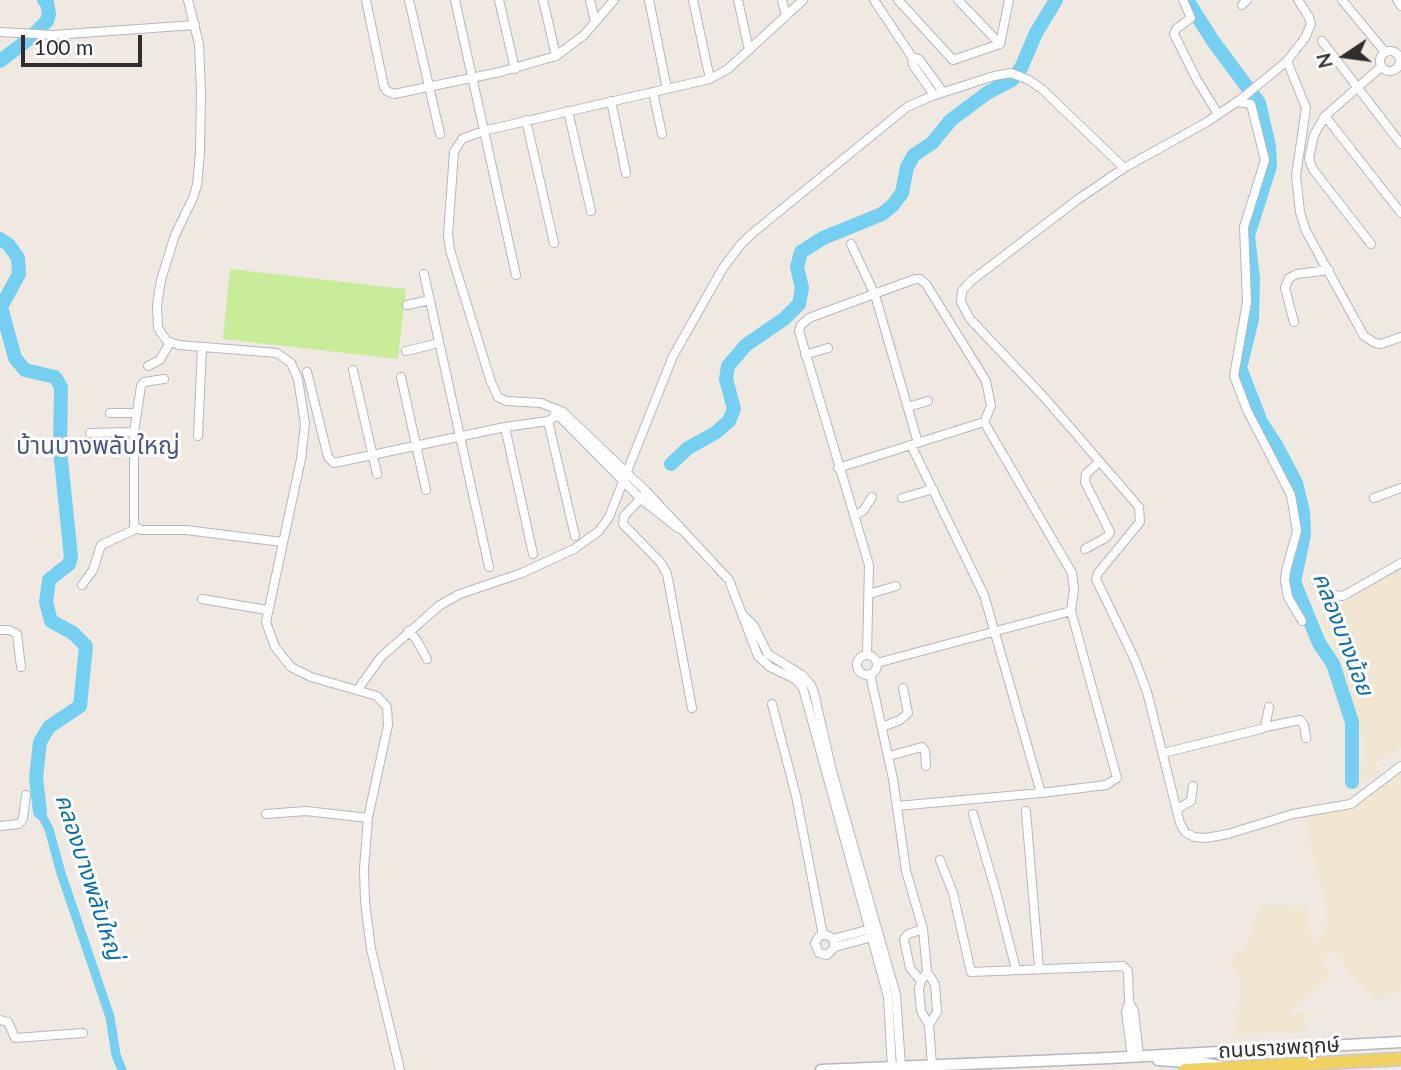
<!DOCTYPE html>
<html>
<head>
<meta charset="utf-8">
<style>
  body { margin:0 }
  #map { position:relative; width:1401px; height:1070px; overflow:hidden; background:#efe9e1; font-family:Lato,sans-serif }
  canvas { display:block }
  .north { position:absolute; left:1310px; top:21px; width:70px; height:70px; -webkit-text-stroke:5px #fff; paint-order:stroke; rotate:257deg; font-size:19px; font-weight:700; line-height:28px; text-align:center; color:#2e2e2e }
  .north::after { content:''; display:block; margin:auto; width:24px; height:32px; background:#2e2e2e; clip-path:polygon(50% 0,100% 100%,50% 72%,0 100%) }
  .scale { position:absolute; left:21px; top:35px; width:121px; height:32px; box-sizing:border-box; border:4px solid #2e2e2e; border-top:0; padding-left:9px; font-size:21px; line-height:24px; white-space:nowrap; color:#2e2e2e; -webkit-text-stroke:5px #fff; paint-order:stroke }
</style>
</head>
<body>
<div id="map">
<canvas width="1401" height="1070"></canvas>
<div class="north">N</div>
<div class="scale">100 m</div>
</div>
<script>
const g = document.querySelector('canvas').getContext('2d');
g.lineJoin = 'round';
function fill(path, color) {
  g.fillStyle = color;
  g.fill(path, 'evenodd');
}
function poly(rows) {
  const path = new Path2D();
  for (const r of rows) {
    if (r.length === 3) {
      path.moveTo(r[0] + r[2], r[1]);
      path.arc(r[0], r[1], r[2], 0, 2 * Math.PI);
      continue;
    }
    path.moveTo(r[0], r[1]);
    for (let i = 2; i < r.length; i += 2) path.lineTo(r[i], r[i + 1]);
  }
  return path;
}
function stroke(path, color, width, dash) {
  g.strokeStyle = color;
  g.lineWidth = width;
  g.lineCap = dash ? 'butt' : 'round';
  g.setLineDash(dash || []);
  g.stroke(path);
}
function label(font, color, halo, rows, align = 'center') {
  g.font = font + ' Lato,"Noto Sans Thai",sans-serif';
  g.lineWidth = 6;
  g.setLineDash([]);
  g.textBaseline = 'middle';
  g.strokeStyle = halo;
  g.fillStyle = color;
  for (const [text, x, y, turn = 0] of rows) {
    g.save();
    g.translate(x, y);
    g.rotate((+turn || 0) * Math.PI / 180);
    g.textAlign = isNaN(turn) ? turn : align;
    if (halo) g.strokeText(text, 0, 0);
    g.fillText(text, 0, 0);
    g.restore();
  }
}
fill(poly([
  [1401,566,1401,748,1375,763,1380,772,1363,782,1360,775,1363,740,1342,667,1320,618],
  [1401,773,1401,990,1377,1001,1345,967,1335,951,1321,961,1332,976,1291,1010,1293,1013,1305,1011,1306,1032,1235,1035,1241,981,1232,963,1233,952,1245,952,1259,904,1307,906,1312,942,1325,932,1327,910,1302,813,1352,805]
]), '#f0e6d1');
fill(poly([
  [230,269,406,289,398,359,223,339]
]), '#c9ec9a');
stroke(poly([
  [40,812,49,829,61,873,110,1017,116,1055,122,1070]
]), '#75cff0', 9);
stroke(poly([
  [1187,0,1213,41,1259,103,1269,146,1270,166,1248,236,1253,278,1252,319,1240,368,1261,422,1276,445,1296,483,1303,512,1304,534,1294,582,1319,643,1333,664,1352,722,1352,782],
  [0,61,29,39,47,21,49,14,47,3,44,0],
  [0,239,9,245,18,258,19,274,1,307,15,358,25,370,55,377,61,387,60,450,71,557,69,564,49,580,46,602,51,621,73,633,86,646,80,706,49,727,40,742,36,778,40,812],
  [671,464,688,448,715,433,729,421,734,409,726,379,728,366,746,345,784,319,799,304,802,288,797,267,801,252,823,238,882,214,893,205,902,193,907,167,914,155,932,143,951,120,987,93,1012,80,1021,68,1036,33,1056,0]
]), '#75cff0', 14);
const minor = poly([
  [188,0,199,44,201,91,200,153,197,185,193,198,175,235,161,280,157,305,158,328,167,341,179,345,277,353,291,363,298,379,305,424,301,459,266,622,275,647,291,667,311,677,377,696,387,707,388,725,368,818,364,869,365,902,371,949,400,1070],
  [366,0,384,87,387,91,394,94,500,72,556,56,584,35,614,0],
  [409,0,440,134],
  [455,0,516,275],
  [499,0,515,69],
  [543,0,556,56],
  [590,0,595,21],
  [649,0,667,89],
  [693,0,710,79],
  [738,0,749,50],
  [782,0,786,16],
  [803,0,728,69,710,79,483,131,462,139,454,152,448,235,450,250,491,382,498,397,506,401,541,403,563,412,647,492,729,580,758,656,770,667,795,679,803,688,888,997,892,1067],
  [874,0,912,57],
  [898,0,953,60,1000,44,1009,0],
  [958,0,1000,44],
  [1183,0,1191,18,1176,29,1174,34,1197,80,1218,114],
  [1298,0,1309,17,1311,24,1305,38,1287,61,1241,99,1207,122,1124,168,1077,200,971,281,962,291,961,302,970,319,1043,396,1139,507,1140,522,1098,573,1096,579,1135,660,1147,692,1180,823,1185,832,1194,837,1206,838,1228,834,1293,814,1351,804,1401,766],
  [1342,0,1385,52],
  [1397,0,1401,6],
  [1242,5,1247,0],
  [0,32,53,35,195,25],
  [1322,41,1401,144],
  [1390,61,10],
  [1287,61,1306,108,1296,176,1300,212,1306,231,1364,336,1375,343,1381,344,1401,337],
  [653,92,662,134],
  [934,95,913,65,912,57,919,59,943,92],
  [611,101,626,173],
  [1237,102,1251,104,1265,160,1244,227,1247,302,1234,376,1247,410,1291,495,1297,531,1286,571,1285,581,1288,597,1302,621],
  [568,111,591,211],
  [1325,116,1401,213],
  [526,120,554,243],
  [851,244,875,295,918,443],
  [1371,244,1312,168,1309,158,1314,135,1325,116,1381,67],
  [424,274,489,567],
  [407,305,430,300],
  [1294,322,1285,288,1289,278,1297,274,1329,270],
  [406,351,439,343],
  [805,355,828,348],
  [148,366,160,360,170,342],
  [353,370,377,474],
  [307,372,328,457,334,463,505,427,548,421,563,412],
  [401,377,426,490],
  [164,379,144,382,141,386,134,432,134,526,141,530,186,530,282,542],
  [908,407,928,401],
  [555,412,641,499,678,528],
  [110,413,137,413],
  [548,421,575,536],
  [505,427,533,554],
  [90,433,134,432],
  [198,436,202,347],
  [911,445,984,595,1041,793],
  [838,468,984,422],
  [647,492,624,516,623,524,661,563,667,574,692,708],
  [902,498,933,489],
  [1374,498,1401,488],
  [854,516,863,511,872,497],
  [1085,549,1107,537,1110,532,1085,482,1086,474,1099,462],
  [82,585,93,570,101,545,136,529],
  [869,594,896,586],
  [1322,594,1343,596,1401,563],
  [202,599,267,610],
  [744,616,754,626,768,654,802,675,811,685,814,693,832,771,896,995,901,1066],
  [0,630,9,630,17,634,21,667],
  [408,631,416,639,427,659],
  [867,655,869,565,799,331,801,325,809,318,915,279,920,279,926,284,986,381,991,406,984,422,1072,573,1074,589,1071,611,1117,778,1106,785,1041,793,897,806],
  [867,665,10],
  [877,663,1071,611],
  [870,674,893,779,906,871,923,929,927,972,935,984,937,1012,929,1025],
  [358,689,381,657,440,605,460,594,522,573,574,549,599,531,609,517,673,356,723,268,741,244,754,232,907,107,932,96,994,76,1011,73,1029,80,1042,89,1124,168],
  [772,704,796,796,823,935],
  [882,727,900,720,908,713,903,688],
  [1265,727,1300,720,1304,725,1306,738],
  [1163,753,1261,729,1265,727,1269,707],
  [889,756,922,747,925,751,926,766],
  [1177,809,1191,801,1193,786],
  [1026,811,1039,968],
  [266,814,306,811,368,818],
  [973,814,996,892,1016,969],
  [0,826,19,824,23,819,26,795],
  [940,860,953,893,971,972,1123,966,1128,971,1129,1002],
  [833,939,874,928],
  [835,947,833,939,827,935,819,936,815,943,819,953,827,955,835,947,876,936],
  [927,972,921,981,919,989,921,1011,929,1025,932,1065],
  [921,981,910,968,904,939,908,934,923,929],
  [0,1020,8,1022,15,1038,83,1033],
  [1132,1057,1126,1012,1129,1002,1134,1011,1139,1056]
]);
const secondary = poly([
  [1158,1060,1203,1063,1219,1066],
  [821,1070,1109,1058,1401,1042]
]);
const primary = poly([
  [1185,1070,1401,1059]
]);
stroke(minor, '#b4b7c1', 10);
stroke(secondary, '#b4b7c1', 13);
stroke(primary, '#c9c9c9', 15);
stroke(minor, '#fff', 8);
stroke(secondary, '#fff', 10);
stroke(primary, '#f2d163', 12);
label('21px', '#2e2e2e', '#fff', [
  ["ถนนราชพฤกษ์",1279,1048,-3]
]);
label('italic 23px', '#0d6fa3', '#fff', [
  ["คลองบางน้อย",1343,634,69],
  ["คลองบางพลับใหญ่",89,877,72]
]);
label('24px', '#4d5680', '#fff', [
  ["บ้านบางพลับใหญ่",98,446]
]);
</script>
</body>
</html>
